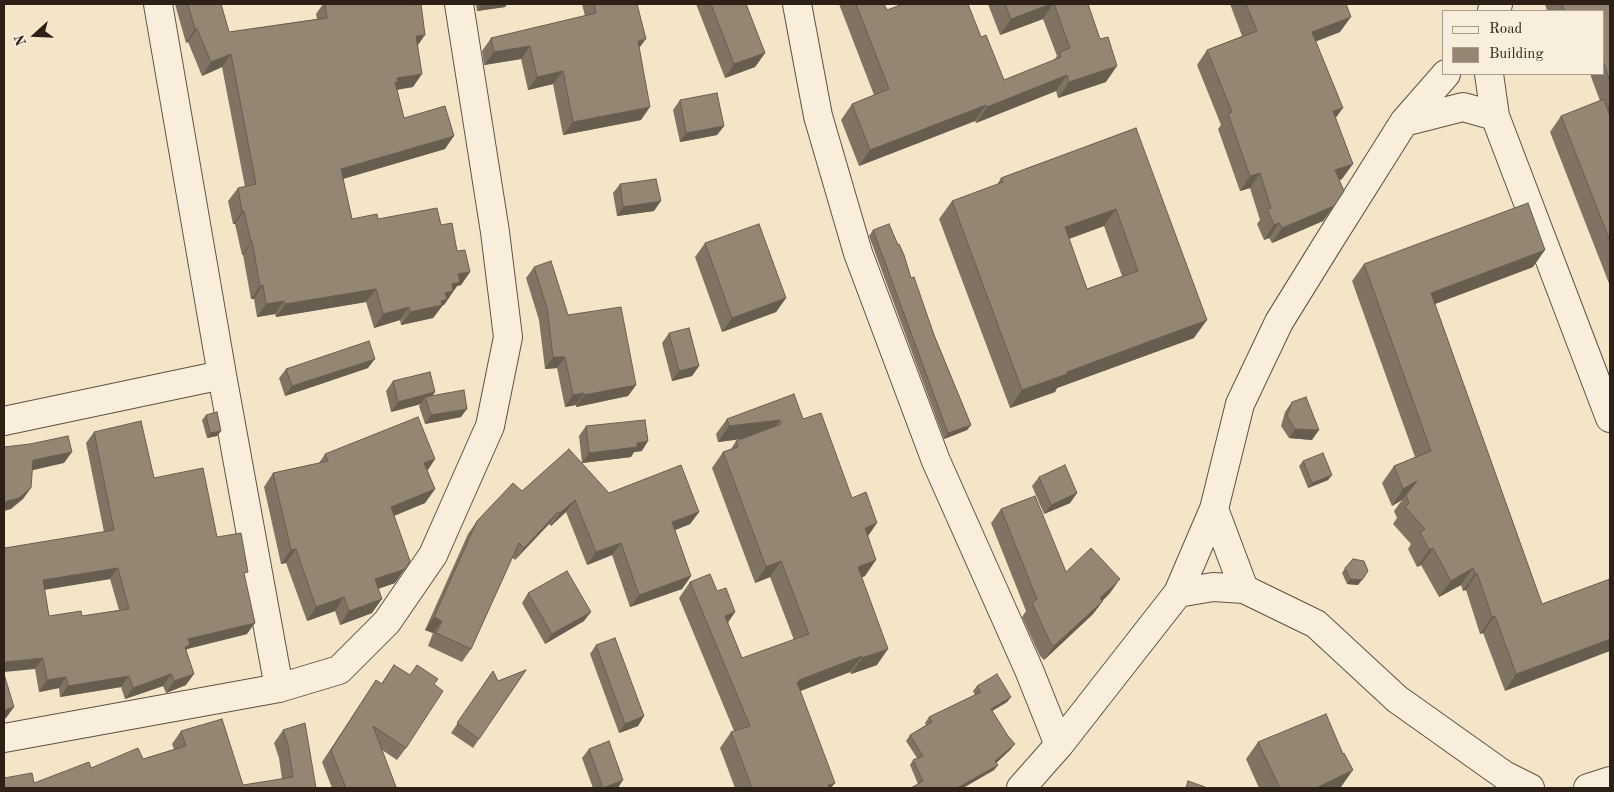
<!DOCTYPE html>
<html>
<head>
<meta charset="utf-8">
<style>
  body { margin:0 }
  #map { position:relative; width:1614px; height:792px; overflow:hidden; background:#f5e5c7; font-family:"Old Standard TT",serif }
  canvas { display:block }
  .frame { position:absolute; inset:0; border:5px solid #2d2017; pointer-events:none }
  .legend { position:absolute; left:1442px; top:10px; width:162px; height:65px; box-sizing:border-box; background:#f8eedb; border:1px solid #a79c8d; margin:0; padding:6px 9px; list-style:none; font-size:15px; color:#2d2017 }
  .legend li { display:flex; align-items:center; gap:10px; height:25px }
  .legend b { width:25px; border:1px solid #a79c8d }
  .north { position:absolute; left:10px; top:10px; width:50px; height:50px; -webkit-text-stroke:4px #f8eedb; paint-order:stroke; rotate:250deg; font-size:14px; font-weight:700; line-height:20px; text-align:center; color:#2d2017 }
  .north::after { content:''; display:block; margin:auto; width:18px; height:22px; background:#2d2017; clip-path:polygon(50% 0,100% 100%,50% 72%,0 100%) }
</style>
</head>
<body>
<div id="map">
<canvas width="1614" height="792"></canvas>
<div class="frame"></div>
<ul class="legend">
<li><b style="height:6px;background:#f8eedb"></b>Road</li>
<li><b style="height:14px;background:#958673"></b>Building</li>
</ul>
<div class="north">N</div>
</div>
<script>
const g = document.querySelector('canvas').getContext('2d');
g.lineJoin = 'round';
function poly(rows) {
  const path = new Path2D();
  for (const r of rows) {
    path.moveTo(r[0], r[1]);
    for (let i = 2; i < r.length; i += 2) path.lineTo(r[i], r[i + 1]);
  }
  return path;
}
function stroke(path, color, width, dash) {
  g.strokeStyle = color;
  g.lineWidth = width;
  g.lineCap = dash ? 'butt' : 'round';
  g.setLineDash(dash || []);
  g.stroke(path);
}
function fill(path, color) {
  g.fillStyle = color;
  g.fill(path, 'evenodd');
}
const minor = poly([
  [158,4,222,375,279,688],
  [797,4,818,116,858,253,936,461,1029,670,1059,745],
  [1492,11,1498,4],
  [1489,74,1495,116,1610,418],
  [1404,122,1463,107,1495,116],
  [4,421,222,375],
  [1244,589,1214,509,1240,404,1279,322,1326,246,1404,122,1446,74],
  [1178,593,1214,509],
  [4,738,279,688,339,670,387,622,433,555,490,426,508,337,495,232,459,4],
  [1021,788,1059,745,1178,593,1213,587,1244,589,1316,624,1397,699,1504,775,1530,788],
  [1588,788,1610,781]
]);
stroke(minor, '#5f5143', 30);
stroke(minor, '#f8eedb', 28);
fill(poly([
  [175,4,221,4,229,32,317,19,316,14,323,4,410,4,418,45,413,87,397,90,404,118,445,149,343,179,352,219,378,219,441,225,470,272,461,285,457,286,444,305,443,305,433,318,401,325,400,320,374,328,366,302,276,317,275,314,257,317,254,299,251,299,243,255,242,255,235,224,233,224,228,201,238,188,245,187,222,67,202,76,188,42,186,43],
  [476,4,507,4,505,7,477,11],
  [582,4,637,4,641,120,563,135,553,84,528,90,521,59,484,65,482,51,491,38,585,16],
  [696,4,746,4,765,53,755,67,725,78],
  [839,4,884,4,887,10,981,37,1004,80,1054,60,1057,56,1043,19,1000,35,988,4,1088,4,1106,82,1058,98,1056,91,976,123,975,121,859,166,841,120,852,104,874,95],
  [1230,4,1346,4,1340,32,1316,41,1336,118,1342,179,1339,180,1334,206,1323,221,1272,243,1269,238,1264,240,1257,224,1260,220,1250,188,1240,191,1218,129,1221,125,1197,65,1207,50,1242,36],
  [1545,4,1610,4,1610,111,1608,112,1610,117,1610,286,1550,132,1561,116,1600,101,1590,74,1603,74,1603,11,1547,11],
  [680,100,724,126,717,135,680,142,673,110],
  [1136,128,1194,338,1057,388,1055,392,1010,408,939,219,952,201,997,185,1001,178],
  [1104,226,1122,276,1087,289,1069,239],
  [620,184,654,211,617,216,613,193],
  [873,230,911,278,971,425,967,430,944,439,869,236],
  [705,243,786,298,776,312,722,332,695,257],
  [1364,264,1533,267,1435,304,1542,604,1610,579,1505,691,1483,633,1480,634,1466,590,1463,591,1461,585,1439,597,1421,565,1417,567,1408,549,1411,544,1393,524,1397,518,1394,511,1402,500,1392,506,1382,483,1394,466,1415,457,1352,281],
  [534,267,568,315,636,385,628,396,576,407,576,405,565,407,557,368,545,369,539,320,526,278],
  [669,333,699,366,692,376,672,381,662,343],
  [368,368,285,396,279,378,286,369],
  [393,381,435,392,432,396,461,417,425,424,419,406,421,404,391,412,386,391],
  [1292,402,1312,440,1289,438,1281,426,1285,412],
  [206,415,221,431,217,436,207,438,202,420],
  [727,419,803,419,852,498,868,536,865,576,862,577,877,665,851,674,850,672,800,691,831,788,735,788,720,748,731,732,734,731,679,598,690,582,717,591,735,612,728,623,742,658,794,640,770,577,755,583,712,468,723,452,731,449,736,441,743,439,718,442,716,434],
  [586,426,642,451,634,452,631,457,582,463,579,436],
  [94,432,154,478,217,537,245,577,247,634,187,649,186,651,186,685,166,693,163,686,125,699,121,687,60,697,59,688,39,692,35,669,5,548,104,532,86,443],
  [110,579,119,610,82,616,49,616,44,590],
  [325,454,435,459,427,470,435,489,425,503,394,516,395,583,378,589,372,613,340,625,335,611,307,621,286,563,281,564,264,487,273,473,319,463],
  [1303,461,1332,475,1328,480,1308,488,1299,466],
  [1039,477,1077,493,1070,503,1044,514,1032,486],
  [522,491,609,493,699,512,690,524,675,530,691,576,682,589,630,607,612,555,587,565,566,512,551,526,549,524,515,560,512,557,471,649,462,662,428,646,433,633,425,630,468,534,477,521],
  [1001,509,1066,572,1110,593,1103,600,1093,614,1044,660,1040,656,1022,617,1026,611,991,523],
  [1345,568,1365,576,1358,585,1347,584,1342,573],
  [528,593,584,621,545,644,522,603],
  [596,645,644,716,638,726,619,733,590,654],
  [394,665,409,675,434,684,406,748,397,760,382,750,396,787,395,788,332,788,322,762,376,680,381,684],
  [526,670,473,748,451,733,493,671,498,681],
  [977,686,1011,697,1007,702,992,711,1011,749,996,763,998,765,994,770,963,788,911,788,918,784,910,765,913,760,917,758,906,741,910,735,926,725,925,723,929,717,975,695,973,691],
  [283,730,316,788,34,783,91,768,143,759,174,749,172,744,181,731,243,785,282,779,279,758,274,743],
  [1258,742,1341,787,1338,788,1259,788,1246,759],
  [589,749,618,788,593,788,582,758]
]), '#807363');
fill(poly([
  [482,4,507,4,505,7,477,11],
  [1051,4,1053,4,1043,19,1000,35,1011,19],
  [1351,17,1340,32,1302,47,1312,32],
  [195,29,197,29,188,42,186,43],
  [425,35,416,48,416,36],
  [646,39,636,52,638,41],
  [530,46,521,59,484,65,494,52],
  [765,53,755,67,725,78,734,64],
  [231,54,222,67,202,76,211,62],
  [1117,66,1106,82,1058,98,1069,82],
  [563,71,553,84,528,90,537,77],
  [422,74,413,87,392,90,397,78],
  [1067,75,1056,91,976,123,987,107],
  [1610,104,1610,111,1604,113],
  [986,105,975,121,859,166,870,150],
  [650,107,641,120,563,135,573,122],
  [1343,108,1332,123,1333,111],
  [724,126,717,135,680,142,686,133],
  [454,136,445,149,332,182,341,169],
  [1353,164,1342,179,1325,186,1335,170],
  [1260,173,1250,188,1240,191,1250,176],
  [661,201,654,211,617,216,623,207],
  [1334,206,1323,221,1272,243,1282,228],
  [1116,209,1104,226,1052,245,1065,227],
  [242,211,244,211,235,224,233,224],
  [1279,223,1269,238,1264,240,1274,225],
  [252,241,243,255,242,255,251,242],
  [1545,250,1533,267,1419,310,1431,293],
  [470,272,461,285,457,286,444,305,443,305,433,318,401,325,410,312,458,274],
  [263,285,254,299,251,299,260,286],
  [376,289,366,302,276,317,285,304],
  [786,298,776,312,722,332,732,318],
  [284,301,275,314,257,317,266,304],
  [409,307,400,320,374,328,383,314],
  [1207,320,1194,338,1057,388,1055,392,1010,408,1022,390,1067,372],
  [553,357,565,357,557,368,545,369],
  [375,359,368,368,285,396,292,386],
  [699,366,692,376,672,381,679,371],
  [636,385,628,396,576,407,584,395],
  [435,392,428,402,425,397,421,404,391,412,398,402],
  [584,393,576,405,565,407,573,395],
  [467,409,461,417,425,424,431,415],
  [780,420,769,435,718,442,729,426],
  [971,425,967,430,944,439,948,433],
  [1295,429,1319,430,1312,440,1289,438],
  [221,431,217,436,207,438,210,433],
  [648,441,642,451,634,452,631,457,582,463,589,453,637,443],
  [72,452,64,463,25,472,33,460],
  [435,459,426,473,424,463],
  [1332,475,1328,480,1308,488,1312,483],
  [1417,481,1402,500,1392,506,1403,489],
  [31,488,23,499,11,509,4,511,4,502],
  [435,489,425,503,381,521,391,507],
  [1077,493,1070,503,1044,514,1051,505],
  [575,500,566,512,551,526,560,513],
  [558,512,549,524,515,560,524,548],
  [699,512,690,524,663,535,672,522],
  [877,523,866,539,865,528],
  [621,543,612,555,587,565,596,552],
  [1433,548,1421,565,1417,567,1429,550],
  [296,549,286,563,281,564,291,550],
  [876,560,865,576,847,583,858,567],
  [781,561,770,577,755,583,766,567],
  [118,568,110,579,35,591,43,580],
  [1473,568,1461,585,1439,597,1451,581],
  [405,569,395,583,365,593,375,579],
  [1368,571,1358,585,1347,584,1350,579],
  [1477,573,1466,590,1463,591,1475,574],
  [691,576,682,589,630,607,639,595],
  [1120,579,1110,593,1091,612,1100,598],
  [344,597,335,611,307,621,316,607],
  [382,599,372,613,340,625,349,611],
  [1103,601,1093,614,1044,660,1054,646],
  [591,612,584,621,545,644,552,634],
  [735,612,724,627,725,616],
  [1495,616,1483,633,1480,634,1492,617],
  [434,617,442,621,433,633,425,630],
  [255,623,247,634,187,649,182,657,177,658,188,639],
  [1610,639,1610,651,1505,691,1516,674],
  [888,649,877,665,851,674,862,658],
  [862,656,850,672,790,695,799,680],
  [43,658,35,669,4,672,4,662],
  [171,674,163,686,125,699,133,688],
  [194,674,186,685,166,693,174,681],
  [129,676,121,687,60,697,68,686],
  [66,677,59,688,39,692,47,680],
  [1011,697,1007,702,987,714,991,709],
  [14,707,6,718,4,719,4,710],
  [644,716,638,726,619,733,625,724],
  [1015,744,1011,749,992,767,995,761],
  [998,765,994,770,963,788,957,788],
  [1353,770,1341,787,1338,788,1316,788],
  [623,780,618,788,602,788,603,788],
  [835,783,831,788,826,788,828,785]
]), '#685e50');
const building = poly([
  [188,4,221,4,229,32,327,18,325,4,410,4,410,5,421,4,425,35,416,36,422,74,397,78,398,82,395,82,404,118,445,106,454,136,341,169,352,219,377,214,378,219,437,208,441,225,452,223,457,251,465,250,470,272,458,274,460,282,452,284,453,291,445,293,447,299,441,301,442,305,410,312,409,307,383,314,376,289,285,304,284,301,266,304,263,285,260,286,252,241,251,242,244,211,242,211,238,188,256,184,231,54,211,62,197,29,195,29,188,4],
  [594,4,637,4,646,39,638,41,650,107,573,122,563,71,537,77,530,46,494,52,491,38,596,13,594,4],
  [711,4,746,4,765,53,734,64,711,4],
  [856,4,884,4,887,10,903,4,968,4,981,37,986,35,1004,80,1061,57,1060,52,1070,48,1054,4,1088,4,1100,39,1108,37,1117,66,1069,82,1067,75,987,107,986,105,870,150,852,104,889,89,856,4],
  [1005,4,1051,4,1011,19,1005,4],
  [1246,4,1346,4,1351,17,1312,32,1343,108,1333,111,1353,164,1335,170,1344,191,1334,206,1282,228,1279,223,1274,225,1267,209,1271,208,1260,173,1250,176,1228,114,1232,112,1207,50,1257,31,1246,4],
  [1562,4,1610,4,1610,82,1603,60,1603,11,1565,11,1562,4],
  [717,93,724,126,686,133,680,100,717,93],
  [1604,99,1610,117,1610,241,1561,116,1604,99],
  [1136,128,1207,320,1067,372,1067,374,1022,390,952,201,1003,182,1001,178,1136,128],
  [1116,209,1138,271,1087,289,1065,227,1116,209],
  [656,179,661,201,623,207,620,184,656,179],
  [1528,203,1545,250,1431,293,1542,604,1610,579,1610,639,1516,674,1495,616,1492,617,1477,573,1475,574,1473,568,1451,581,1433,548,1429,550,1420,532,1425,529,1405,507,1409,503,1406,495,1417,481,1403,489,1394,466,1431,451,1364,264,1528,203],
  [759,224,786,298,732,318,705,243,759,224],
  [889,224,898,245,899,244,904,255,911,278,914,277,934,335,971,425,948,433,873,230,889,224],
  [551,261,568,315,621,307,636,385,584,395,584,393,573,395,565,357,553,357,547,308,534,267,551,261],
  [689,328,699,366,679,371,669,333,689,328],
  [369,341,375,359,292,386,286,369,369,341],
  [430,372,435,392,398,402,393,381,430,372],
  [464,390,467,409,431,415,425,397,464,390],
  [794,394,803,419,821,413,852,498,866,492,877,523,865,528,876,560,858,567,888,649,862,658,862,656,799,680,800,682,797,682,835,783,828,785,829,788,752,788,731,732,750,726,690,582,710,574,717,591,726,588,735,612,725,616,742,658,809,634,781,561,766,567,723,452,738,447,736,441,781,424,780,420,729,426,727,419,794,394],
  [1306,397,1319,430,1295,429,1287,416,1292,402,1306,397],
  [217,412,221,431,210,433,206,415,217,412],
  [418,417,435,459,424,463,435,489,391,507,410,561,405,569,375,579,382,599,349,611,344,597,316,607,296,549,291,550,273,473,328,461,325,454,418,417],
  [645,420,648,441,637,443,637,447,589,453,586,426,645,420],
  [141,421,154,478,203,468,217,537,241,533,248,572,244,573,255,623,188,639,190,645,185,647,194,674,174,681,171,674,133,688,129,676,68,686,66,677,47,680,43,658,4,662,4,544,5,548,114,530,94,432,141,421],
  [118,568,129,609,82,616,81,611,49,616,43,580,118,568],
  [68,436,72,452,33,460,31,488,19,498,4,502,4,447,30,444,68,436],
  [569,449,609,493,681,465,699,512,672,522,691,576,639,595,621,543,596,552,575,500,560,513,558,512,524,548,519,543,471,649,436,633,442,621,434,617,477,521,513,483,522,491,569,449],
  [1323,453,1332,475,1312,483,1303,461,1323,453],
  [1065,465,1077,493,1051,505,1039,477,1065,465],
  [1035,496,1066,572,1091,548,1120,579,1100,598,1103,601,1054,646,1050,642,1032,603,1037,599,1001,509,1035,496],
  [1353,559,1364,561,1368,571,1362,580,1350,579,1345,568,1353,559],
  [567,571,591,612,552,634,528,593,567,571],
  [615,638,644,716,625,724,596,645,615,638],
  [394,665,410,675,417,665,438,679,434,684,443,691,406,748,373,726,396,787,393,788,346,788,331,750,376,680,382,684,394,665],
  [526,670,479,739,457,723,493,671,498,681,526,670],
  [4,674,14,707,4,710,4,674],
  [997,674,1011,697,991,709,1008,736,1015,744,995,761,998,765,957,788,911,788,923,781,913,760,923,756,910,735,932,722,929,717,981,692,977,686,997,674],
  [1326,714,1343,754,1344,753,1353,770,1316,788,1280,788,1258,742,1326,714],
  [222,719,243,785,293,777,288,745,283,730,305,723,316,788,4,788,4,778,32,773,34,783,89,762,91,768,138,748,143,759,186,746,181,731,222,719],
  [609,741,623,780,603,788,589,749,609,741],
  [1188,781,1205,787,1204,788,1186,788,1188,781]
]);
fill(building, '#958673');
stroke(building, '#685e50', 1);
</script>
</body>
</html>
